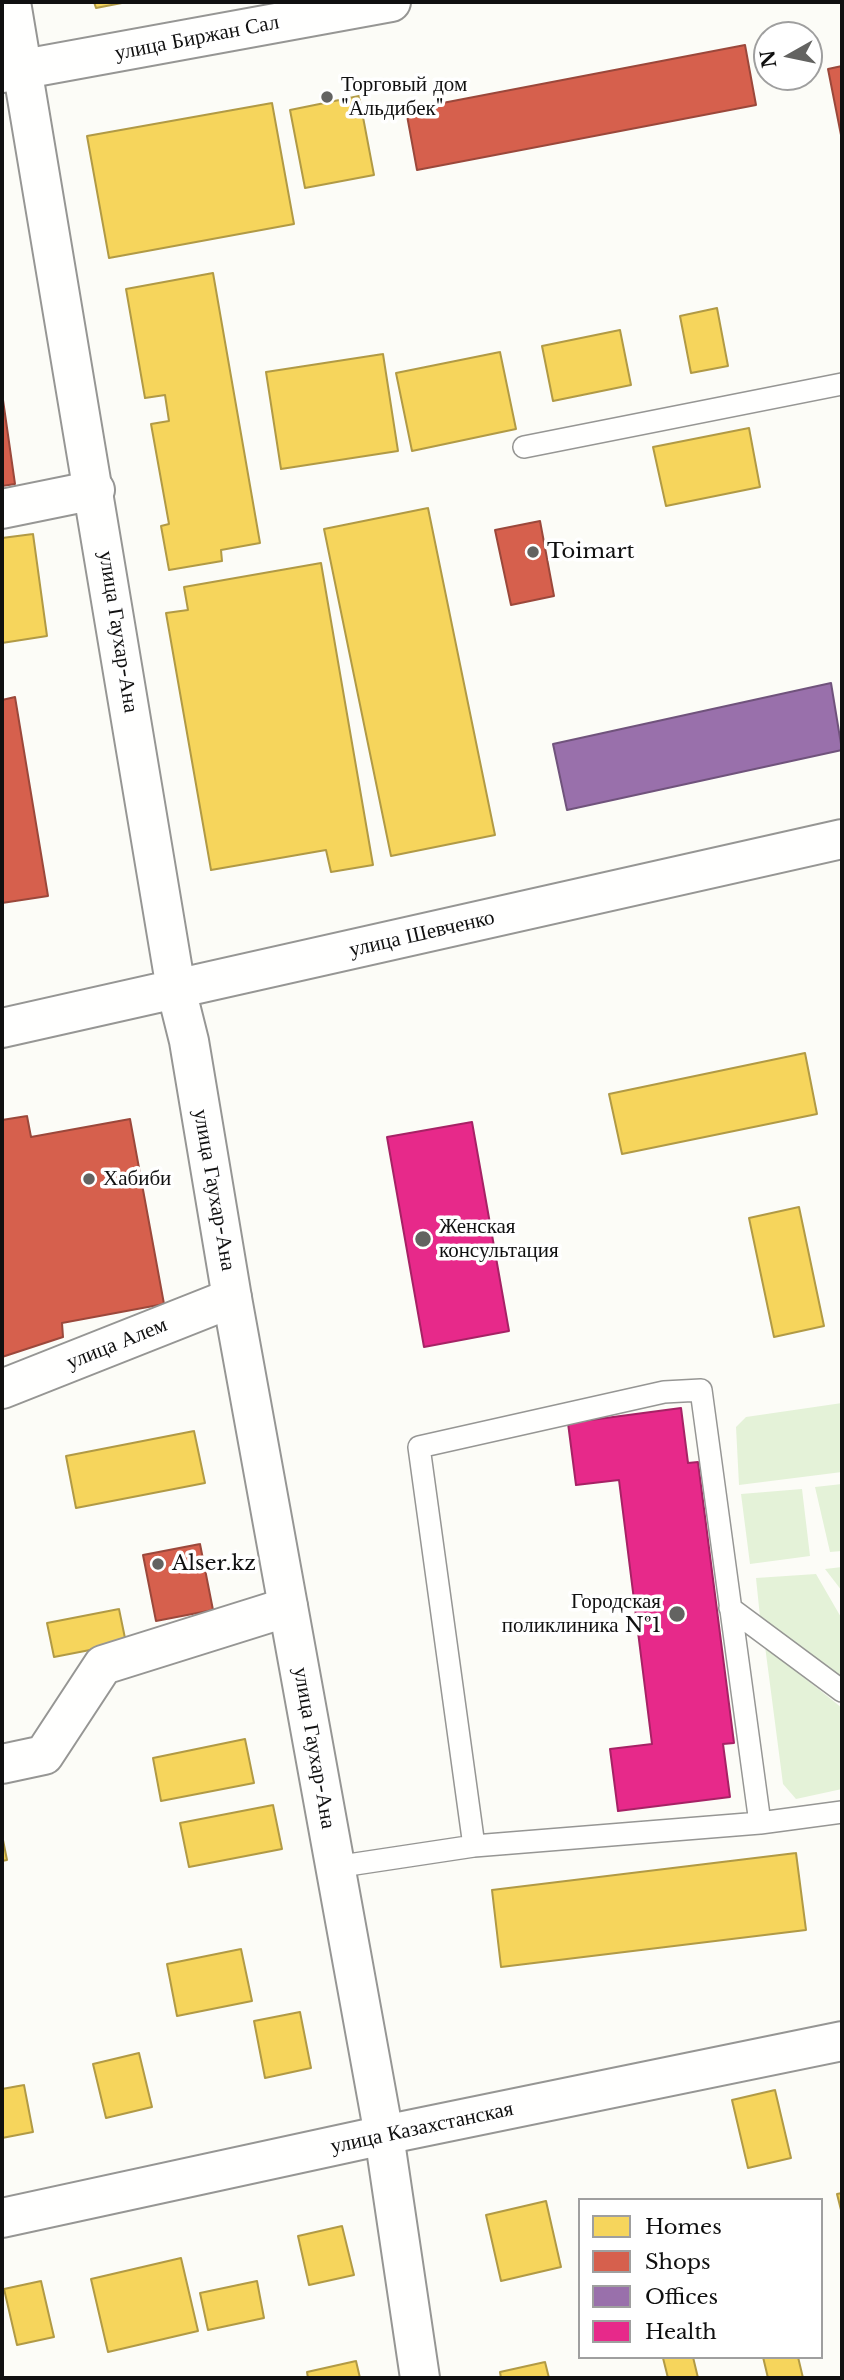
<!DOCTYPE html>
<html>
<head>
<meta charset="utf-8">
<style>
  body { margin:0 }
  #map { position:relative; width:844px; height:2380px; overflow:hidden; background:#fcfcf7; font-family:"Libre Baskerville",serif }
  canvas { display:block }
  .frame { position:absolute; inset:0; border:4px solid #101010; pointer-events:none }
  .legend { position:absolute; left:578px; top:2198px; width:245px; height:161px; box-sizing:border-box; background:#fff; border:2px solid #9f9f9f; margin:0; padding:9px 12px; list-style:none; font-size:21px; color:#101010 }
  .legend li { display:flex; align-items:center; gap:14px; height:35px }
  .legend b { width:35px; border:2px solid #9f9f9f }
  .north { position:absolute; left:753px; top:21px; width:70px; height:70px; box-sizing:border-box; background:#fff; border:2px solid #9f9f9f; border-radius:50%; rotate:261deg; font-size:19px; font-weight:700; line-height:28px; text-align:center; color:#101010 }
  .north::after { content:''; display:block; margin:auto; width:24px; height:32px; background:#636361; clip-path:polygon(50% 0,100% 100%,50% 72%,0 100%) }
</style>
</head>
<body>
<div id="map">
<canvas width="844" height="2380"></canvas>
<div class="frame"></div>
<ul class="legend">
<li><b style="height:19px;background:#f6d55c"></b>Homes</li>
<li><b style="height:19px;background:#d6604d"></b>Shops</li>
<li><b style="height:19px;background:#9970ab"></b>Offices</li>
<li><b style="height:19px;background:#e7298a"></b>Health</li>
</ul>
<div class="north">N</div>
</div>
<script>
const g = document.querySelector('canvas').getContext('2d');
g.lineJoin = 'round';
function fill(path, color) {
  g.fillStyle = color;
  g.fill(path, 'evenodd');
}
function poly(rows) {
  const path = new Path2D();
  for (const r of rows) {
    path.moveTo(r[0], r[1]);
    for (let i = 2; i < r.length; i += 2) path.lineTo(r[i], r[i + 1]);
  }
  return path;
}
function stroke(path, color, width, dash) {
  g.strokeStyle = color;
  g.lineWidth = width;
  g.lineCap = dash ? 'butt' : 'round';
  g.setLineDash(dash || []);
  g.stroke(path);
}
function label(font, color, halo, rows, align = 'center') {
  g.font = font + ' "Libre Baskerville",serif';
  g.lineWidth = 7;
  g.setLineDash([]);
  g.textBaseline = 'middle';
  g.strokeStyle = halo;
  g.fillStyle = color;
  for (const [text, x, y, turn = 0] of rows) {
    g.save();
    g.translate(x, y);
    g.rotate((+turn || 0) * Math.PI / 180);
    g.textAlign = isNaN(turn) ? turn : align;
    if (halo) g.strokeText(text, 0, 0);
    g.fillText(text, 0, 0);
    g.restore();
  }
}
fill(poly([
  [842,1403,842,1472,739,1485,736,1427,746,1417],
  [842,1484,842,1551,830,1552,815,1487],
  [802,1489,810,1556,750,1564,741,1494],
  [842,1567,842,1591,825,1569],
  [816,1574,842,1619,842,1680,760,1617,756,1578],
  [765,1646,842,1708,842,1789,796,1799,783,1784]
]), '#e4f2d8');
const homes = poly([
  [94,2,127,2,96,8,94,2],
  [359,96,374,175,305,188,290,110,359,96],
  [272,103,294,224,109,258,87,136,272,103],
  [213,273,260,543,221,550,222,561,169,570,161,526,169,524,151,424,169,421,165,395,145,398,126,289,213,273],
  [717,308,728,366,691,373,680,316,717,308],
  [620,330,631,385,553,401,542,346,620,330],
  [500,352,516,429,412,451,396,373,500,352],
  [383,354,398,451,281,469,266,372,383,354],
  [749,428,760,487,666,506,653,447,749,428],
  [428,508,495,835,391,856,324,529,428,508],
  [33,534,47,636,2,643,2,538,33,534],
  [321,563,373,865,331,872,326,850,211,870,166,613,188,610,184,587,321,563],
  [805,1053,817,1114,622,1154,609,1094,805,1053],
  [799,1207,824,1326,774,1337,749,1218,799,1207],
  [194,1431,205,1483,76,1508,66,1456,194,1431],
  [119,1609,126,1643,54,1657,47,1623,119,1609],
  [245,1739,254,1783,161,1801,153,1758,245,1739],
  [273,1805,282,1849,189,1867,180,1823,273,1805],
  [2,1835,7,1860,2,1861,2,1835],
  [796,1853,806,1930,501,1967,492,1890,796,1853],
  [241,1949,252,2001,177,2016,167,1964,241,1949],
  [300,2012,311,2068,265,2078,254,2021,300,2012],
  [139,2053,152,2107,106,2118,93,2064,139,2053],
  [24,2085,33,2132,2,2138,2,2089,24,2085],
  [775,2090,791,2158,748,2168,732,2100,775,2090],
  [842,2193,842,2214,837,2194,842,2193],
  [546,2201,561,2267,501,2281,486,2215,546,2201],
  [342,2226,354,2275,309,2285,298,2236,342,2226],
  [181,2258,198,2331,108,2352,91,2279,181,2258],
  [41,2281,54,2337,17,2345,4,2289,41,2281],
  [257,2281,264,2318,208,2330,200,2293,257,2281],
  [693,2357,698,2378,668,2378,663,2358,693,2357],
  [763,2357,798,2357,803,2378,768,2378,763,2357],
  [356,2361,360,2378,308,2378,307,2372,356,2361],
  [545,2362,549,2378,501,2378,500,2372,545,2362]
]);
fill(homes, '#f6d55c');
stroke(homes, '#b19a45', 2);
const shops = poly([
  [745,45,756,105,417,170,406,110,745,45],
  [842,66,842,140,828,69,842,66],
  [2,393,15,484,2,486,2,393],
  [540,521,554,596,511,605,495,530,540,521],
  [15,697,48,896,2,903,2,700,15,697],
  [27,1116,31,1137,130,1119,164,1304,62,1323,63,1337,2,1357,2,1120,27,1116],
  [200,1544,213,1610,156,1621,143,1555,200,1544]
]);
fill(shops, '#d6604d');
stroke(shops, '#9b483b', 2);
const offices = poly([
  [831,683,842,750,567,810,553,744,831,683]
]);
fill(offices, '#9970ab');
stroke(offices, '#70537c', 2);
const health = poly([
  [472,1122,509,1331,424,1347,387,1137,472,1122],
  [681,1408,688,1463,698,1462,734,1743,723,1744,730,1797,618,1811,610,1749,652,1744,619,1480,576,1485,568,1423,681,1408]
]);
fill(health, '#e7298a');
stroke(health, '#a62265', 2);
const service = poly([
  [524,447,842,384],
  [730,1608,842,1691],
  [760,1823,842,1812],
  [335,1867,474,1846,760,1823,701,1390,664,1392,419,1447,474,1846]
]);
const minor = poly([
  [2,73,391,2],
  [2,509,95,490],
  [2,1389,232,1298],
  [2,1764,44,1755,103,1665,288,1607],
  [2,2218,384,2135,842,2041]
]);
const tertiary = poly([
  [11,2,176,989,189,1041,232,1298,384,2135,420,2378],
  [2,1028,842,839]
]);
stroke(service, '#969694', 24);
stroke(minor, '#969694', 42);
stroke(tertiary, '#969694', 42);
stroke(service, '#fffffe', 21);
stroke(minor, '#fffffe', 38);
stroke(tertiary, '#fffffe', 38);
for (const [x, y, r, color] of [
  [327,97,7,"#636361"],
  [533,552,7,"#636361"],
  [89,1179,7,"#636361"],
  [423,1239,9,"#636361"],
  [158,1564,7,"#636361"],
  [677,1614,9,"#636361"]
]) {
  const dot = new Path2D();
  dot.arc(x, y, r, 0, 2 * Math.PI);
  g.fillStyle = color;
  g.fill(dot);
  stroke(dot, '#fff', 2.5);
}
label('21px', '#101010', '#fff', [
  ["улица Биржан Сал",197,38,-11],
  ["улица Гаухар-Ана",118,632,81],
  ["улица Шевченко",422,934,-13],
  ["улица Гаухар-Ана",214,1190,80],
  ["улица Алем",117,1344,-22],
  ["улица Гаухар-Ана",314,1748,80],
  ["улица Казахстанская",422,2128,-12]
]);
label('21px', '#101010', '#fff', [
  ["Торговый дом",341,85],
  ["\"Альдибек\"",341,109],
  ["Toimart",547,552],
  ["Хабиби",103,1179],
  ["Женская",439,1227],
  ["консультация",439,1251],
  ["Alser.kz",172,1564],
  ["Городская",661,1602,"right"],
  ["поликлиника №1",661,1626,"right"]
], 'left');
</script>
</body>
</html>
